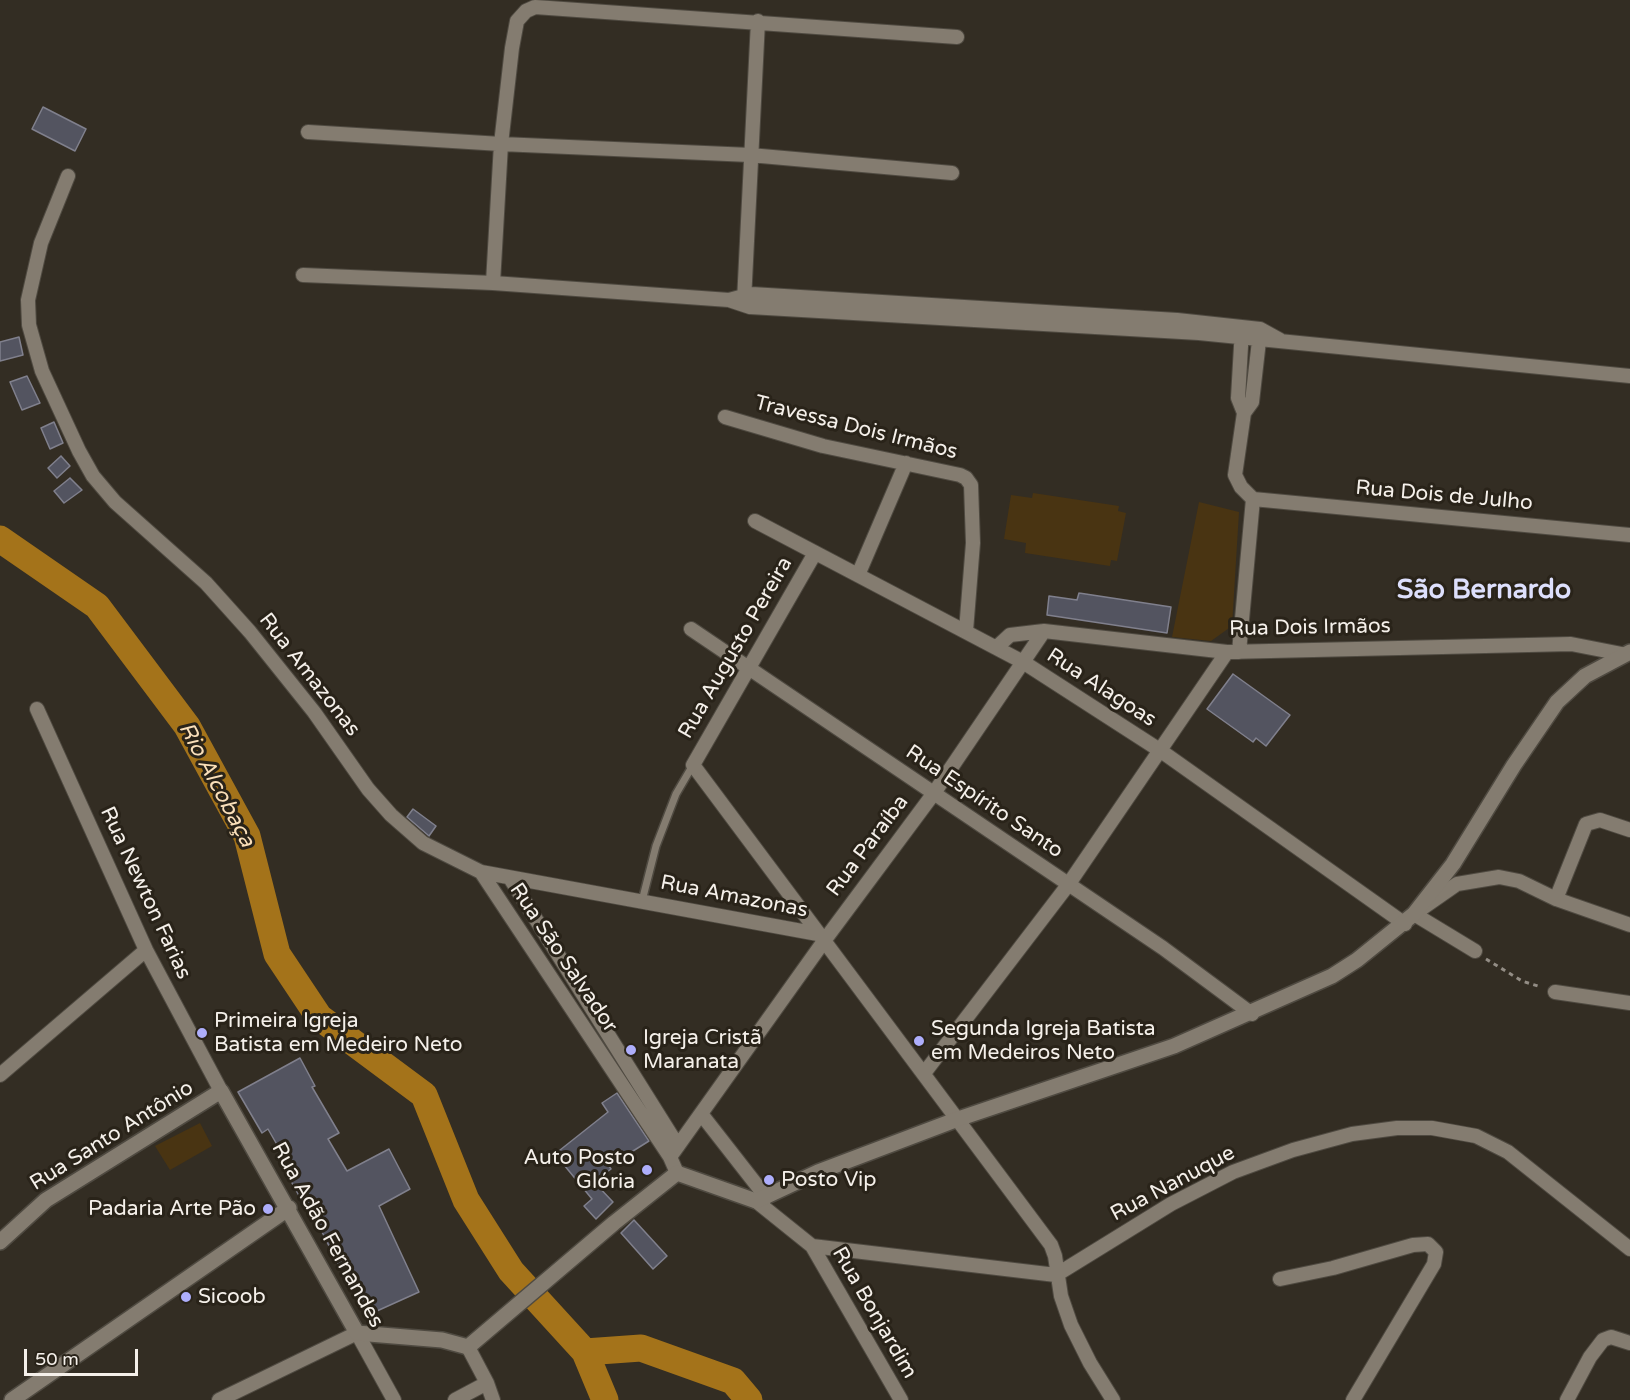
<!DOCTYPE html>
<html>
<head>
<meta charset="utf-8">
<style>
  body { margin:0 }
  #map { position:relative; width:1630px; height:1400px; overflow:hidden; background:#332d23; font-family:"Varela Round",sans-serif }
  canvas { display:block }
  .scale { position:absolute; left:24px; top:1349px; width:114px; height:27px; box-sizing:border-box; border:3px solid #f5f0ea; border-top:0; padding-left:8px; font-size:18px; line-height:21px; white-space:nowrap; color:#f5f0ea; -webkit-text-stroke:4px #292319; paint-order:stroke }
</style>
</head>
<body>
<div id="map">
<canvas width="1630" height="1400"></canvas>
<div class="scale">50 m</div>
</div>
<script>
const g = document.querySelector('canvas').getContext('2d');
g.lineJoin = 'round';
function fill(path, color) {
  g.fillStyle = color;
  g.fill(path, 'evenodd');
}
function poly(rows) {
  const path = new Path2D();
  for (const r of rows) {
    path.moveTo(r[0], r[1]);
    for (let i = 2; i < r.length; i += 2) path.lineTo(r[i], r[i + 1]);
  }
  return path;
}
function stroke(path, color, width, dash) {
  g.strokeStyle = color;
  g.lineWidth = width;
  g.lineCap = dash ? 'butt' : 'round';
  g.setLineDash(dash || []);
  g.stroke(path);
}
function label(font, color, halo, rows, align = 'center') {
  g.font = font + ' "Varela Round",sans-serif';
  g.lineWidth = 6;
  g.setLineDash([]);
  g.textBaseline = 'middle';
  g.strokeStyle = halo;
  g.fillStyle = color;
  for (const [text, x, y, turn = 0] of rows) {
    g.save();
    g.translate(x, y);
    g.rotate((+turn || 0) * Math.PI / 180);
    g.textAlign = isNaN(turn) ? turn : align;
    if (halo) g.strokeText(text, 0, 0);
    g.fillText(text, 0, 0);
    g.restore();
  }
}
fill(poly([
  [1033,493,1119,506,1118,511,1126,513,1117,561,1111,560,1110,566,1025,553,1026,543,1004,539,1011,495,1032,498],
  [1199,502,1239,512,1232,626,1211,641,1172,637],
  [200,1123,212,1146,170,1170,155,1146]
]), '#493412');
stroke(poly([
  [0,539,97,606,187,726,247,836,277,954,319,1017,424,1095,466,1200,511,1271,585,1352,641,1348,733,1381,749,1400],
  [585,1352,605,1400]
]), '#a4731a', 27);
const building = poly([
  [43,107,86,129,75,151,32,129,43,107],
  [19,337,23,355,0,361,0,342,19,337],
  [27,376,40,403,22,410,10,382,27,376],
  [54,422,63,443,50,449,41,428,54,422],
  [61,456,70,466,57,478,48,468,61,456],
  [70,478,82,490,64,503,54,491,70,478],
  [1079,593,1171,607,1167,633,1047,615,1049,596,1077,600,1079,593],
  [1233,674,1290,715,1266,746,1256,738,1253,742,1207,709,1233,674],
  [413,809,436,826,429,836,407,817,413,809],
  [300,1058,315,1086,312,1087,339,1133,328,1139,347,1171,389,1149,410,1189,379,1206,419,1292,368,1315,343,1261,338,1264,318,1224,315,1225,286,1172,291,1169,268,1129,262,1133,238,1092,300,1058],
  [617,1093,649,1141,609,1166,611,1169,594,1182,613,1202,596,1219,584,1206,592,1199,555,1154,608,1112,602,1103,617,1093],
  [634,1220,667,1256,653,1269,621,1233,634,1220]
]);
fill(building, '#535460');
stroke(building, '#80808d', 1.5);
const service = poly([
  [642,901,656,846,676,794,693,765]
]);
const minor = poly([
  [308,132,501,144,750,155,952,173],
  [68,176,41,243,28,300,29,325,42,371,79,451,93,476,115,502,206,583,250,632,314,712,368,789,391,815,423,843,481,872,818,934],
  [303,275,493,283,729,300,750,307,1199,333,1630,376],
  [493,283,501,144,512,48,517,21,526,11,535,7,957,37],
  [729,300,751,294,1177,320,1260,329,1280,340],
  [744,301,758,21],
  [1242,329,1238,398,1244,413,1235,475,1241,487,1253,499],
  [1244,413,1252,402,1260,332],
  [725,417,823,446,960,475,966,478,971,485,973,543,966,631],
  [1253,499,1630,535],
  [755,521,1023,662,1161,751,1405,924],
  [815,553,693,765,1051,1245,1055,1256,1061,1296,1071,1325,1090,1363,1113,1400],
  [858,575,906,463],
  [691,629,1163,948,1252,1014],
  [997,647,1010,635,1044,631,1227,652,1571,644,1622,654],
  [1239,652,1253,499],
  [37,709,146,950,221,1091],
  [481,872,670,1157],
  [510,878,678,1146],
  [1556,899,1586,824,1600,820,1630,830],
  [1475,951,1414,914,1457,884,1499,877,1519,881,1556,899,1630,925],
  [1555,992,1630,1003],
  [925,1072,1068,885,1227,652],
  [0,1075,146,950],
  [702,1115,766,1197],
  [677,1173,670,1157,824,941,934,793,1044,631],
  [756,1201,812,1246,901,1400],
  [812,1246,1056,1275,1171,1204,1233,1172,1293,1150,1352,1134,1397,1128,1432,1128,1476,1136,1508,1152,1630,1249],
  [1280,1279,1333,1268,1413,1245,1428,1244,1436,1252,1434,1264,1353,1400],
  [468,1347,487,1383,493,1400],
  [219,1400,357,1333,394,1400],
  [455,1400,487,1383],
  [1567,1400,1590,1357,1603,1340,1611,1337,1630,1343]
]);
const tertiary = poly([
  [0,1242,46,1200,221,1091,357,1333,442,1340,468,1347,614,1223,677,1173,756,1201,818,1172,958,1119,1174,1046,1332,976,1357,960,1414,914,1453,864,1514,765,1557,702,1585,676,1630,652],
  [12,1400,289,1208]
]);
stroke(service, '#4f4a41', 10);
stroke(minor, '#4f4a41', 16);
stroke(tertiary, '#4f4a41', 18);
stroke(poly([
  [1486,959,1522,981,1541,987]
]), '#938d85', 3, [4.5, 4.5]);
stroke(service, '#847c70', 7);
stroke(minor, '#847c70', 14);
stroke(tertiary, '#847c70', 15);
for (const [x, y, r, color] of [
  [202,1033,6,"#aeaefb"],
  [919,1041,6,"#aeaefb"],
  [631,1050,6,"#aeaefb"],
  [647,1170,6,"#aeaefb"],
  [769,1180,6,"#aeaefb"],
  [268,1209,6,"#aeaefb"],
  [186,1297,6,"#aeaefb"]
]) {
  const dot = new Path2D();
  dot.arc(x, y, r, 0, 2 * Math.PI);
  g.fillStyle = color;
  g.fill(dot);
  stroke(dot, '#292319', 2);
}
label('21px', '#f5f0ea', '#292319', [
  ["Travessa Dois Irmãos",856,428,14],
  ["Rua Dois de Julho",1444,496,5],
  ["Rua Dois Irmãos",1310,628,-1],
  ["Rua Augusto Pereira",736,648,-60],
  ["Rua Amazonas",309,675,52],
  ["Rua Alagoas",1101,688,33],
  ["Rua Espírito Santo",984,802,34],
  ["Rua Paraíba",868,846,-53],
  ["Rua Newton Farias",145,893,65],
  ["Rua Amazonas",734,897,11],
  ["Rua São Salvador",563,958,56],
  ["Rua Santo Antônio",112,1136,-32],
  ["Rua Nanuque",1173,1184,-28],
  ["Rua Adão Fernandes",327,1235,61],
  ["Rua Bonjardim",874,1313,60]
]);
label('21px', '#f5f0ea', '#292319', [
  ["Primeira Igreja",214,1021],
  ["Batista em Medeiro Neto",214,1045],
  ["Segunda Igreja Batista",931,1029],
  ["em Medeiros Neto",931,1053],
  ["Igreja Cristã",643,1038],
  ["Maranata",643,1062],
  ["Auto Posto",635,1158,"right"],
  ["Glória",635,1182,"right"],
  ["Posto Vip",781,1180],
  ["Padaria Arte Pão",256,1209,"right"],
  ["Sicoob",198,1297]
], 'left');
label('italic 22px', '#fadfb9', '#292319', [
  ["Rio Alcobaça",216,785,62]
]);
label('bold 27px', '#dddffc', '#292319', [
  ["São Bernardo",1484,591]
]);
</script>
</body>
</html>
